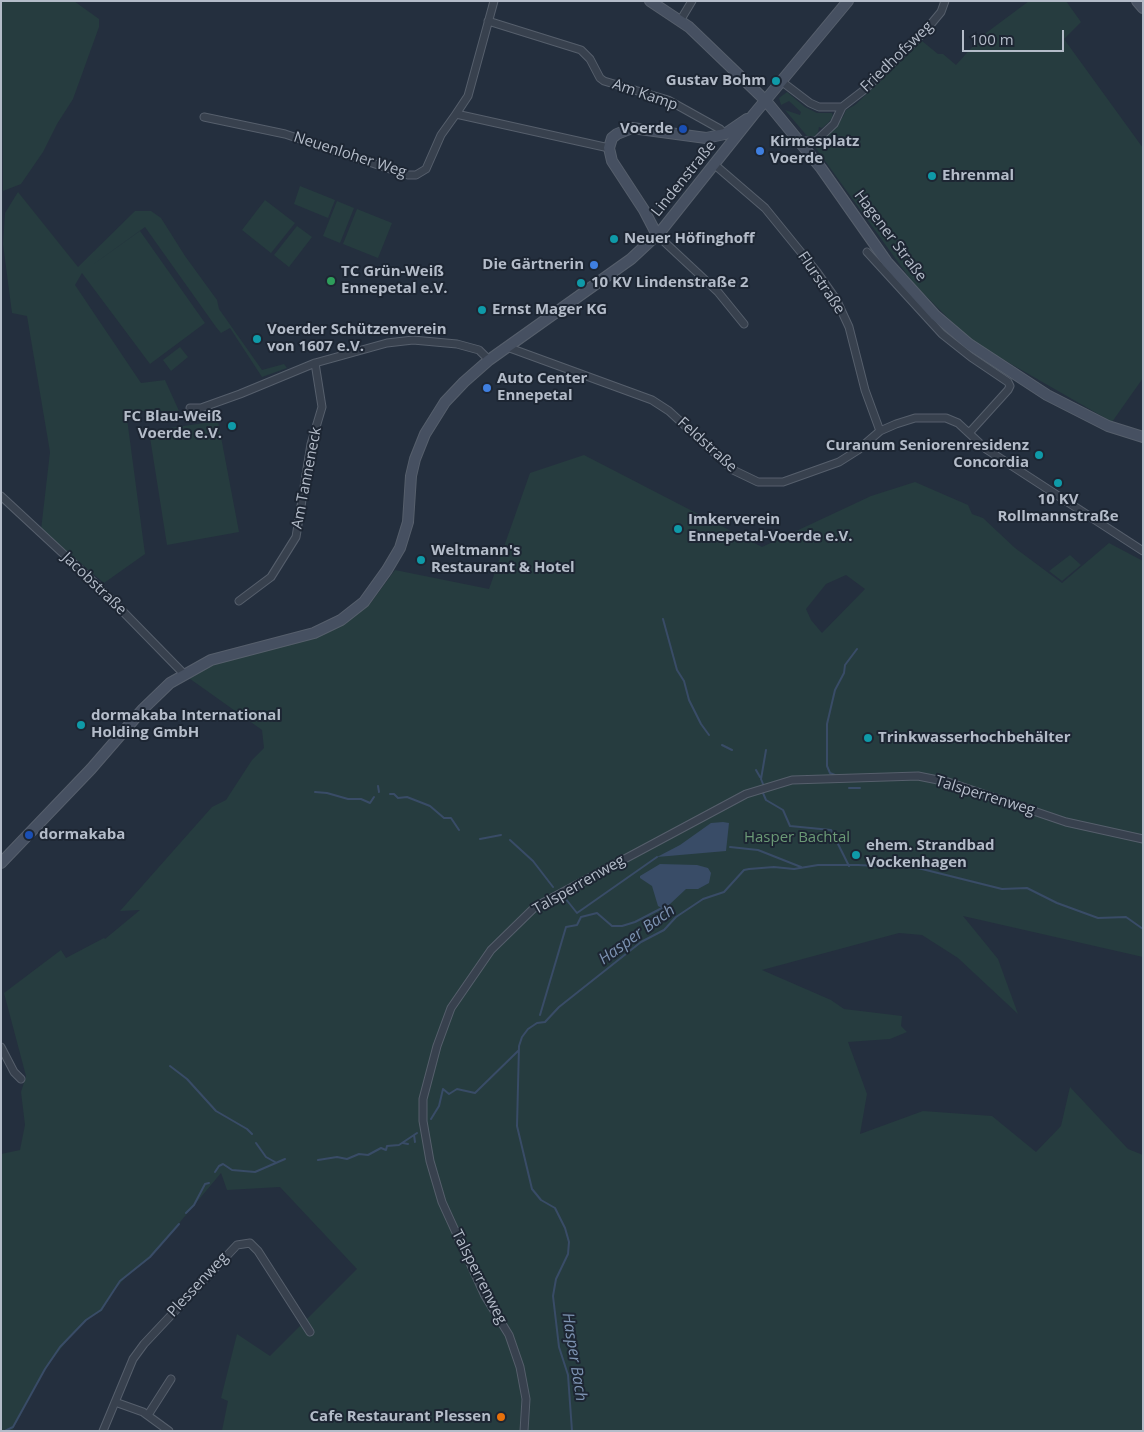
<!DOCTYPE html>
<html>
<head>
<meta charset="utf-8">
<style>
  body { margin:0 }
  #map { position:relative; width:1144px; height:1432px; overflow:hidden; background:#242f3e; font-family:"Open Sans",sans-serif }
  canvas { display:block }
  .frame { position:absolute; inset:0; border:2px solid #b4bcc9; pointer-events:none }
  .scale { position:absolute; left:962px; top:30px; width:102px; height:22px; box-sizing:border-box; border:2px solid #b4bcc9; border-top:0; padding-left:6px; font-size:15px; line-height:18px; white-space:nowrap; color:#b4bcc9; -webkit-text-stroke:4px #1d2633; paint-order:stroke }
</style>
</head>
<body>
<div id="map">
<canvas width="1144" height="1432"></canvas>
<div class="frame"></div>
<div class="scale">100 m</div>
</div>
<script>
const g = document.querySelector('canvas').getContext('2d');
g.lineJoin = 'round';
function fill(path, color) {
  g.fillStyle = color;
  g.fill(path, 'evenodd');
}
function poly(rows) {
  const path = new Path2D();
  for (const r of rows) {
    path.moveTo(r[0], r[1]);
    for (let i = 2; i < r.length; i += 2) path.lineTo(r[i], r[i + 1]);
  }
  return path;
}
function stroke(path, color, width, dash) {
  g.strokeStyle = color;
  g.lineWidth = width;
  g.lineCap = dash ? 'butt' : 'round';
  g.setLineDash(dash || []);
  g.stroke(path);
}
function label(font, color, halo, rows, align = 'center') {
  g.font = font + ' "Open Sans",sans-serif';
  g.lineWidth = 4;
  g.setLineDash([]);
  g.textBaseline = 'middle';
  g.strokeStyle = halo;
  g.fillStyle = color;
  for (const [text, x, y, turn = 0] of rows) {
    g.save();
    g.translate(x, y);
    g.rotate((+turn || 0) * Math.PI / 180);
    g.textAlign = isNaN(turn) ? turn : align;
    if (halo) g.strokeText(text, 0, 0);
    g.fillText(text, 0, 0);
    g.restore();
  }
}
fill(poly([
  [1,1,74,1,99,19,99,27,73,99,57,124,43,152,21,184,3,191],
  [1029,1,1066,1,1081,22,1064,39,1143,148,1143,378,1112,422,971,341,913,283,815,147,843,117,846,110,855,105,922,41,938,54,943,54,956,65,982,36],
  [787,92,805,107,817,113,832,113,833,117,828,123,822,128,819,127,818,132,814,137,807,136,785,110,800,115,801,112,789,101,781,105,779,98],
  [300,186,335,200,328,218,294,204],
  [18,192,78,267,135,211,151,211,161,218,185,256,217,300,219,309,262,370,284,364,287,368,262,377,230,328,221,333,216,327,145,227,91,266,140,231,205,323,150,364,82,273,75,285,141,383,165,380,179,411,126,411,145,554,104,583,41,530,50,452,27,316,12,313,3,244,5,213],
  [265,200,295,223,271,253,242,230],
  [337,201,354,208,340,243,323,236],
  [357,209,392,223,378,258,343,244],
  [297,226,312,237,289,267,274,255],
  [180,347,188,357,171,371,163,360],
  [218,421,239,532,167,545,149,431],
  [584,455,762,547,871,496,915,482,968,505,972,514,983,518,1015,548,1062,583,1109,543,1143,561,1143,957,963,916,998,959,1018,1014,958,958,922,935,899,933,762,970,831,1000,844,1009,902,1016,901,1026,907,1032,890,1039,848,1042,867,1094,860,1134,923,1111,992,1116,1036,1152,1061,1126,1070,1087,1128,1149,1143,1155,1143,1431,222,1431,228,1401,221,1398,237,1334,270,1356,357,1269,280,1187,227,1190,221,1173,150,1258,126,1277,113,1292,102,1311,86,1320,74,1332,45,1369,12,1431,1,1431,1,1154,20,1150,25,1125,21,1092,26,1076,4,993,61,950,66,958,104,938,105,939,140,910,120,911,212,807,226,800,252,760,264,748,262,730,186,676,231,656,344,624,370,604,395,570,489,589,530,473],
  [846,575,865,589,822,633,811,620,806,609,826,584],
  [1070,555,1081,565,1062,581,1049,571]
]), '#263c3f');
fill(poly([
  [723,822,729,823,726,851,657,857,680,845,711,823],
  [660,864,697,865,708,868,711,873,709,883,698,889,686,889,669,905,662,908,658,906,652,886,640,878,640,876]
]), '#394c67');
stroke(poly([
  [663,619,677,670,684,681,689,700,701,724,709,735],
  [722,745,732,750],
  [756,770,760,777],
  [835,775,830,773,827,766,827,724,835,690,844,673,845,665,857,649],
  [763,784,761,779,766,750],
  [378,786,379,792],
  [849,788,860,788],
  [315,792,327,793,348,799,361,799,370,803,374,797],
  [763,793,766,800,783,810,790,826,831,830,849,866],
  [390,794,394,794,398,798,407,797,430,806,444,818,451,818,459,830],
  [480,839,501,835],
  [510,840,533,861,553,887],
  [730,847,758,850,801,867],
  [565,898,577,913,657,857],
  [540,1015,566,927,577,925,581,917,597,913,612,926,622,926,635,922,662,908],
  [170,1066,187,1079,216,1111,247,1129,252,1134],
  [431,1119,439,1106,443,1089,449,1094,457,1089,475,1093,519,1050],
  [414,1135,415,1142],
  [256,1143,266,1157,275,1162],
  [403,1143,408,1144],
  [318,1160,337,1157,347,1159,359,1154,368,1155,381,1148,386,1150,387,1146,399,1145,417,1133],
  [215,1172,219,1166,223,1164,232,1170,255,1172,285,1159],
  [186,1213,194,1205,205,1184,209,1183],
  [5,1431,13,1427,45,1369,60,1347,86,1320,101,1310,120,1281,150,1257,179,1224],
  [572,1431,568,1375,559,1347,553,1296,556,1279,568,1254,569,1242,565,1228,555,1208,541,1200,532,1189,517,1126,519,1046,522,1037,528,1029,537,1023,545,1022,559,1007,641,942,664,930,676,917,703,899,724,892,744,870,749,869,774,867,794,869,818,865,858,865,918,868,1002,889,1027,888,1057,903,1098,918,1126,917,1143,929]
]), '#394c67', 2);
const street = poly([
  [488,21,581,50,590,59,600,78,604,81,668,100,720,129,725,134],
  [680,21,692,1],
  [781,81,810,103,819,107,842,107],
  [456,114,468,96,494,1],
  [204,117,285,134,408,175,416,175,426,169,441,135,456,114,609,148],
  [801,141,816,141,834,124,842,107,864,90,926,30,941,12,945,1],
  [715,165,765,208,817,272,836,299,849,327,865,390,880,431],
  [657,235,718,292,744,324],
  [867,252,942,334,971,357,1008,382,1010,386,1008,390,970,432],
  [507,347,652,400,669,411,733,470,758,482,783,482,839,462,858,450,880,431,896,424,915,418,946,418,958,423,986,449,1143,551],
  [190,408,201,408,240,394,315,363,387,343,413,340,457,344,479,350,489,360],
  [1,496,97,585,184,674],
  [239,601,271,577,296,537,311,444,322,407,315,363],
  [1,1047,14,1072,21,1079],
  [115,1402,143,1412,169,1431],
  [148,1415,171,1379],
  [103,1431,133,1359,144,1344,237,1245,250,1243,258,1251,310,1332],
  [524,1431,526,1399,520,1367,509,1335,485,1296,442,1202,430,1161,423,1121,423,1099,437,1046,451,1008,491,950,535,907,746,794,792,780,918,776,948,782,1066,822,1143,839]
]);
const secondary = poly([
  [650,1,689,27,766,101,821,168,887,262,935,315,969,344,1047,395,1108,426,1143,437],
  [1137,1,1143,8],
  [657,235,644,210,612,161,609,148,612,138,617,134,632,128,706,138,725,134,747,119],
  [1,863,91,769,143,709,170,683,211,660,314,633,341,620,364,602,387,570,400,548,408,522,411,476,415,459,425,434,445,402,464,382,489,360,631,259,661,231,754,114,848,1]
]);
stroke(street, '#565f6c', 9);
stroke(secondary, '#565f6c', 12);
stroke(street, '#38414e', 7);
stroke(secondary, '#465061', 10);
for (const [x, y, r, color] of [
  [776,81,5,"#0f9aa8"],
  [683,129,5,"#1a4fb4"],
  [760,151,5,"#3f7fe0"],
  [932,176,5,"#0f9aa8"],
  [614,239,5,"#0f9aa8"],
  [594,265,5,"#3f7fe0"],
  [331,281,5,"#2e9e5b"],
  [581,283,5,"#0f9aa8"],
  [482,310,5,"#0f9aa8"],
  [257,339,5,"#0f9aa8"],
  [487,388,5,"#3f7fe0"],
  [232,426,5,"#0f9aa8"],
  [1039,455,5,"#0f9aa8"],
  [1058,483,5,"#0f9aa8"],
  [678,529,5,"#0f9aa8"],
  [421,560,5,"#0f9aa8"],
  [81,725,5,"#0f9aa8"],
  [868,738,5,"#0f9aa8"],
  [29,835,5,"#1a4fb4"],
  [856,855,5,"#0f9aa8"],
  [501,1417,5,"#e8710a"]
]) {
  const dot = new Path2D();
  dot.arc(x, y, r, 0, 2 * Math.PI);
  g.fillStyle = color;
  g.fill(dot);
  stroke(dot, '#1d2633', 2);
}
label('15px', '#b4bcc9', '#1d2633', [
  ["Friedhofsweg",897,57,-44],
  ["Am Kamp",645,95,19],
  ["Neuenloher Weg",350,155,18],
  ["Lindenstraße",684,179,-51],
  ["Hagener Straße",890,236,53],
  ["Flurstraße",821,283,56],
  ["Feldstraße",707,445,42],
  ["Am Tanneneck",307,478,-79],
  ["Jacobstraße",94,584,44],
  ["Talsperrenweg",985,796,17],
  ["Talsperrenweg",579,885,-30],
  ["Talsperrenweg",479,1277,63],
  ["Plessenweg",198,1285,-47]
]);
label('bold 15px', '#b4bcc9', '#1d2633', [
  ["Gustav Bohm",766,81,"right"],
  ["Voerde",673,129,"right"],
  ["Kirmesplatz",770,142],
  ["Voerde",770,159],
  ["Ehrenmal",942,176],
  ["Neuer Höfinghoff",624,239],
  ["Die Gärtnerin",584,265,"right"],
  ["TC Grün-Weiß",341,272],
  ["Ennepetal e.V.",341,289],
  ["10 KV Lindenstraße 2",591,283],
  ["Ernst Mager KG",492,310],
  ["Voerder Schützenverein",267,330],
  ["von 1607 e.V.",267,347],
  ["Auto Center",497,379],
  ["Ennepetal",497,396],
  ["FC Blau-Weiß",222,417,"right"],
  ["Voerde e.V.",222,434,"right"],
  ["Curanum Seniorenresidenz",1029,446,"right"],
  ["Concordia",1029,463,"right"],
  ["10 KV",1058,500,"center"],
  ["Rollmannstraße",1058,517,"center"],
  ["Imkerverein",688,520],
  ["Ennepetal-Voerde e.V.",688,537],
  ["Weltmann's",431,551],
  ["Restaurant & Hotel",431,568],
  ["dormakaba International",91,716],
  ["Holding GmbH",91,733],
  ["Trinkwasserhochbehälter",878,738],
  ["dormakaba",39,835],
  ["ehem. Strandbad",866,846],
  ["Vockenhagen",866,863],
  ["Cafe Restaurant Plessen",491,1417,"right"]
], 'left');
label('15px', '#6b9a76', '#1d2633', [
  ["Hasper Bachtal",797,838]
]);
label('italic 16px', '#7c92b1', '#1d2633', [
  ["Hasper Bach",637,935,-36],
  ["Hasper Bach",574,1357,81]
]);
</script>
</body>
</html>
